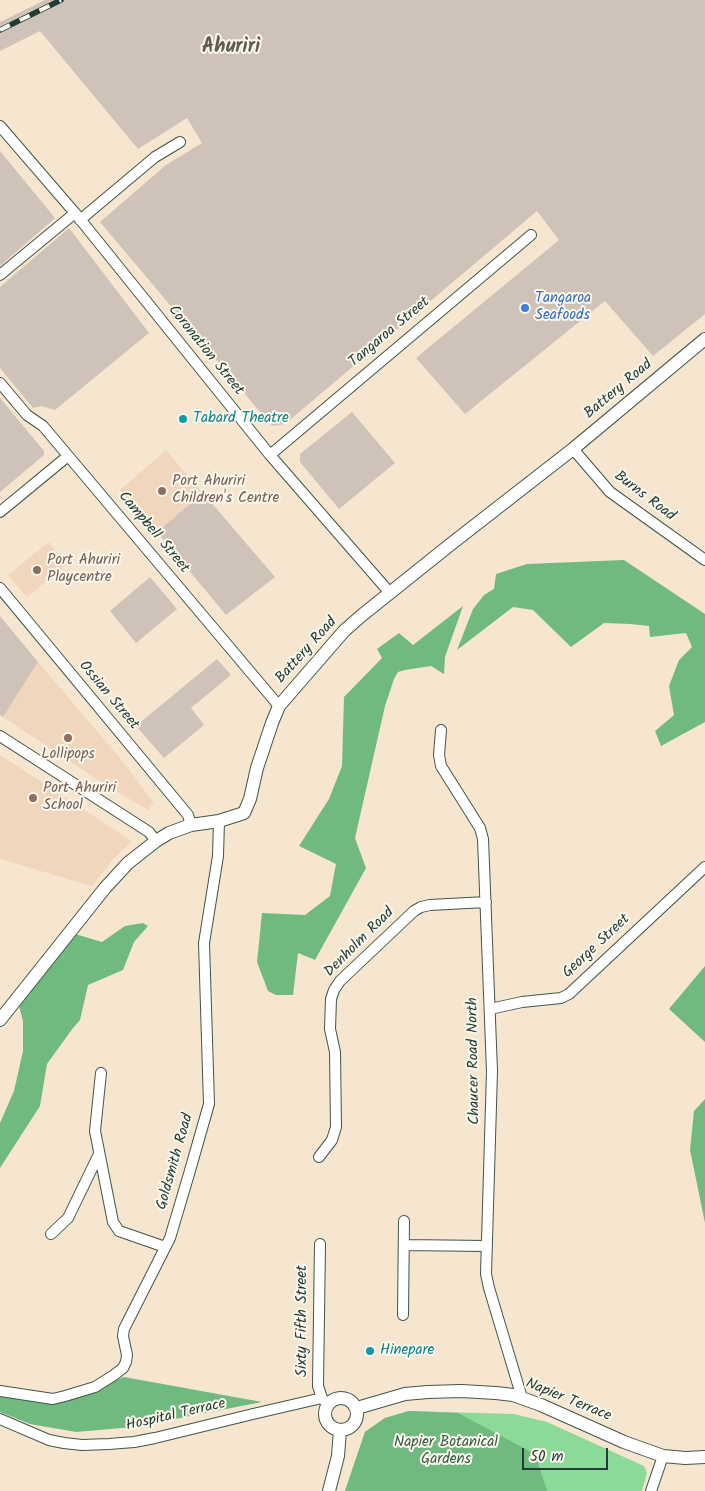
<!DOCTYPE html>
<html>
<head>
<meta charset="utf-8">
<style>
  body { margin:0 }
  #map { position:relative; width:705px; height:1491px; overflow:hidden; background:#f6e6cf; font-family:Kalam,sans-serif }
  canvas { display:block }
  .scale { position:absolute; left:522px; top:1448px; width:86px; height:22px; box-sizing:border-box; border:2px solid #1f3d34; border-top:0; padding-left:6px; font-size:15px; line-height:18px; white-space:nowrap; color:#1f3d34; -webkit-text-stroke:4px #fbf7ec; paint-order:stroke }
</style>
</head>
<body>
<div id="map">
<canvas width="705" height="1491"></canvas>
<div class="scale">50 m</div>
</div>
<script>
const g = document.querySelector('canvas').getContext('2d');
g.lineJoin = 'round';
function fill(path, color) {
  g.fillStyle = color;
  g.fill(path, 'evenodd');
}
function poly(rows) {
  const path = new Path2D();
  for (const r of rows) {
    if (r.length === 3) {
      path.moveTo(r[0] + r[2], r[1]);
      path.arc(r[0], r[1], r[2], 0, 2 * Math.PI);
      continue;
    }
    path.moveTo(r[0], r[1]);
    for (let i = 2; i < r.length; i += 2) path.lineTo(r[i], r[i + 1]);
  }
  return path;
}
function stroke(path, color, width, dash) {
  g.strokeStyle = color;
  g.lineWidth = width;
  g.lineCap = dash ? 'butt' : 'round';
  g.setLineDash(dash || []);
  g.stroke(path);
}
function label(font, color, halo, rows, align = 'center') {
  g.font = font + ' Kalam,sans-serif';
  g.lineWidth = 4;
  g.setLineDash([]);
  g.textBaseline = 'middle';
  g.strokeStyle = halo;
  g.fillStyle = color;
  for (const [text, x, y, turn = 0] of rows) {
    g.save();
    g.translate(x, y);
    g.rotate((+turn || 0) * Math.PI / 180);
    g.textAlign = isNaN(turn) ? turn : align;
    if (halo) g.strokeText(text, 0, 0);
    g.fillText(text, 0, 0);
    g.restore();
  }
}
fill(poly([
  [166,450,203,493,157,532,120,490],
  [49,542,66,565,27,597,8,575],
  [38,662,120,758,154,803,148,810,104,784,3,717],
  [0,755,132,841,113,859,92,886,0,859]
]), '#f0d6bc');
fill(poly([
  [45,0,705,0,705,314,653,356,605,301,465,414,416,358,559,240,537,211,285,424,272,426,100,222,166,165,202,143,187,118,138,149,40,31,0,51,0,22],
  [0,151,55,218,0,266],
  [69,228,149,333,55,410,41,406,33,408,0,368,0,287],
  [0,398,44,451,44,455,0,492],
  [352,412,395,463,339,509,300,462,300,454],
  [203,493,275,577,226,615,157,532],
  [150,577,177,609,136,643,110,611],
  [0,616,38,662,3,717,0,715],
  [217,659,231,675,191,708,204,725,164,758,136,726]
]), '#cec2b9');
fill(poly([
  [409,1411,514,1414,547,1422,644,1466,647,1473,642,1491,345,1491,365,1432,385,1418]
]), '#8bda98');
fill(poly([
  [624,560,705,614,705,722,661,746,655,731,674,715,669,686,679,660,692,647,686,633,650,637,649,626,630,624,604,623,571,647,533,610,513,607,457,650,473,609,484,595,494,589,496,574,527,564],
  [463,606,445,657,444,674,431,666,405,670,398,672,394,679,385,706,355,838,366,868,315,960,298,953,293,995,276,995,268,991,257,962,262,913,305,915,330,896,336,864,299,846,329,799,342,766,344,697,382,658,377,649,399,633,413,645],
  [143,923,148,926,134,942,123,970,88,985,80,1020,73,1028,47,1064,40,1106,0,1168,0,1123,14,1091,23,1051,23,1021,19,1006,75,934,102,942,125,926],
  [705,966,705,1042,669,1009],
  [705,1099,705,1223,690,1150,694,1111],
  [124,1377,262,1402,134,1427,76,1432,30,1424,0,1412,0,1396,29,1401,65,1401],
  [409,1411,458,1413,535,1454,547,1491,345,1491,365,1432,385,1418]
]), '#70ba80');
const minor = poly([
  [0,126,75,213,270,455,390,593],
  [80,220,155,157,180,142],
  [0,275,75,213],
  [0,383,27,415,43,426,279,706],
  [573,449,610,492,705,560],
  [270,455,531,235],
  [0,512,68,456],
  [0,588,188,815,191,825],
  [441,730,439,755,441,766,480,828,483,839,492,1071,486,1274,489,1288,522,1398],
  [0,736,149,832,156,841],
  [490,1009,522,1002,561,998,569,994,705,867],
  [101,1073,95,1131,113,1222,119,1231,165,1247],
  [319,1157,332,1140,336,1127,335,1052,330,1029,331,999,334,990,340,981,414,911,421,907,430,905,486,902],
  [51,1234,68,1218,99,1154],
  [320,1244,318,1386,322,1398,328,1405],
  [404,1245,487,1246],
  [403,1315,404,1221],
  [0,1391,53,1399,65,1396,95,1387,114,1375,123,1368,126,1362,127,1355,123,1336,124,1329,170,1238,189,1174,209,1104,204,943,218,856,219,821],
  [0,1419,49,1440,64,1443,82,1445,109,1444,134,1442,155,1438,253,1414,322,1398],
  [651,1491,663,1456]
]);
const tertiary = poly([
  [0,1020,105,888,128,863,156,841,169,833,191,825,219,821,244,813,250,799,257,768,272,723,279,706,344,631,361,616,451,544,573,449,705,339],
  [341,1414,16],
  [357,1408,405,1394,428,1392,461,1391,496,1393,513,1395,541,1405,624,1442,663,1456,685,1458,705,1457],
  [329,1491,338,1456,340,1430]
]);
stroke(minor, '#3f564b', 12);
stroke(tertiary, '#3f564b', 14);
stroke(minor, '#fff', 10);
stroke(tertiary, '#fff', 12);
const rail = poly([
  [0,30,61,0]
]);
stroke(rail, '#1f3d34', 5.5);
stroke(rail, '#fbf7ec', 4, [11]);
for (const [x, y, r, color] of [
  [525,308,5,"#3f7fe0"],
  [183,419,5,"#0f9aa8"],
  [162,491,5,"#8d6e63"],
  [37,570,5,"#8d6e63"],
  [68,738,5,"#8d6e63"],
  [33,798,5,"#8d6e63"],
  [370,1351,5,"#0f9aa8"]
]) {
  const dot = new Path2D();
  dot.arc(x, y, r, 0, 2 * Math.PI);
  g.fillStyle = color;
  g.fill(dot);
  stroke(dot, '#fbf7ec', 2);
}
label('15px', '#366cbe', '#fbf7ec', [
  ["Tangaroa",535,299],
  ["Seafoods",535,316]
], 'left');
label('15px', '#1f3d34', '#fbf7ec', [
  ["Tangaroa Street",390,333,-40],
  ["Coronation Street",205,351,51],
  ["Battery Road",619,390,-40],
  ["Burns Road",644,497,37],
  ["Campbell Street",153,533,50],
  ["Battery Road",307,651,-48],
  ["Ossian Street",108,696,50],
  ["Denholm Road",360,943,-45],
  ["George Street",597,947,-43],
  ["Chaucer Road North",475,1061,-91],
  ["Goldsmith Road",176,1162,-74],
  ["Sixty Fifth Street",303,1321,-90],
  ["Napier Terrace",568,1401,22],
  ["Hospital Terrace",176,1416,-13]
]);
label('15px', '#0d838f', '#fbf7ec', [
  ["Tabard Theatre",193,419],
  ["Hinepare",380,1351]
], 'left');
label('15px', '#785e54', '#fbf7ec', [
  ["Port Ahuriri",172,482],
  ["Children's Centre",172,499],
  ["Port Ahuriri",47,561],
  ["Playcentre",47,578],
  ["Lollipops",68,755,"center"],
  ["Port Ahuriri",43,789],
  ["School",43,806]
], 'left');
label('15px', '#355c48', '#fbf7ec', [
  ["Napier Botanical",446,1443],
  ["Gardens",446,1460]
]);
label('bold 20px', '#625b50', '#fbf7ec', [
  ["Ahuriri",231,49]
]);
</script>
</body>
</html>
